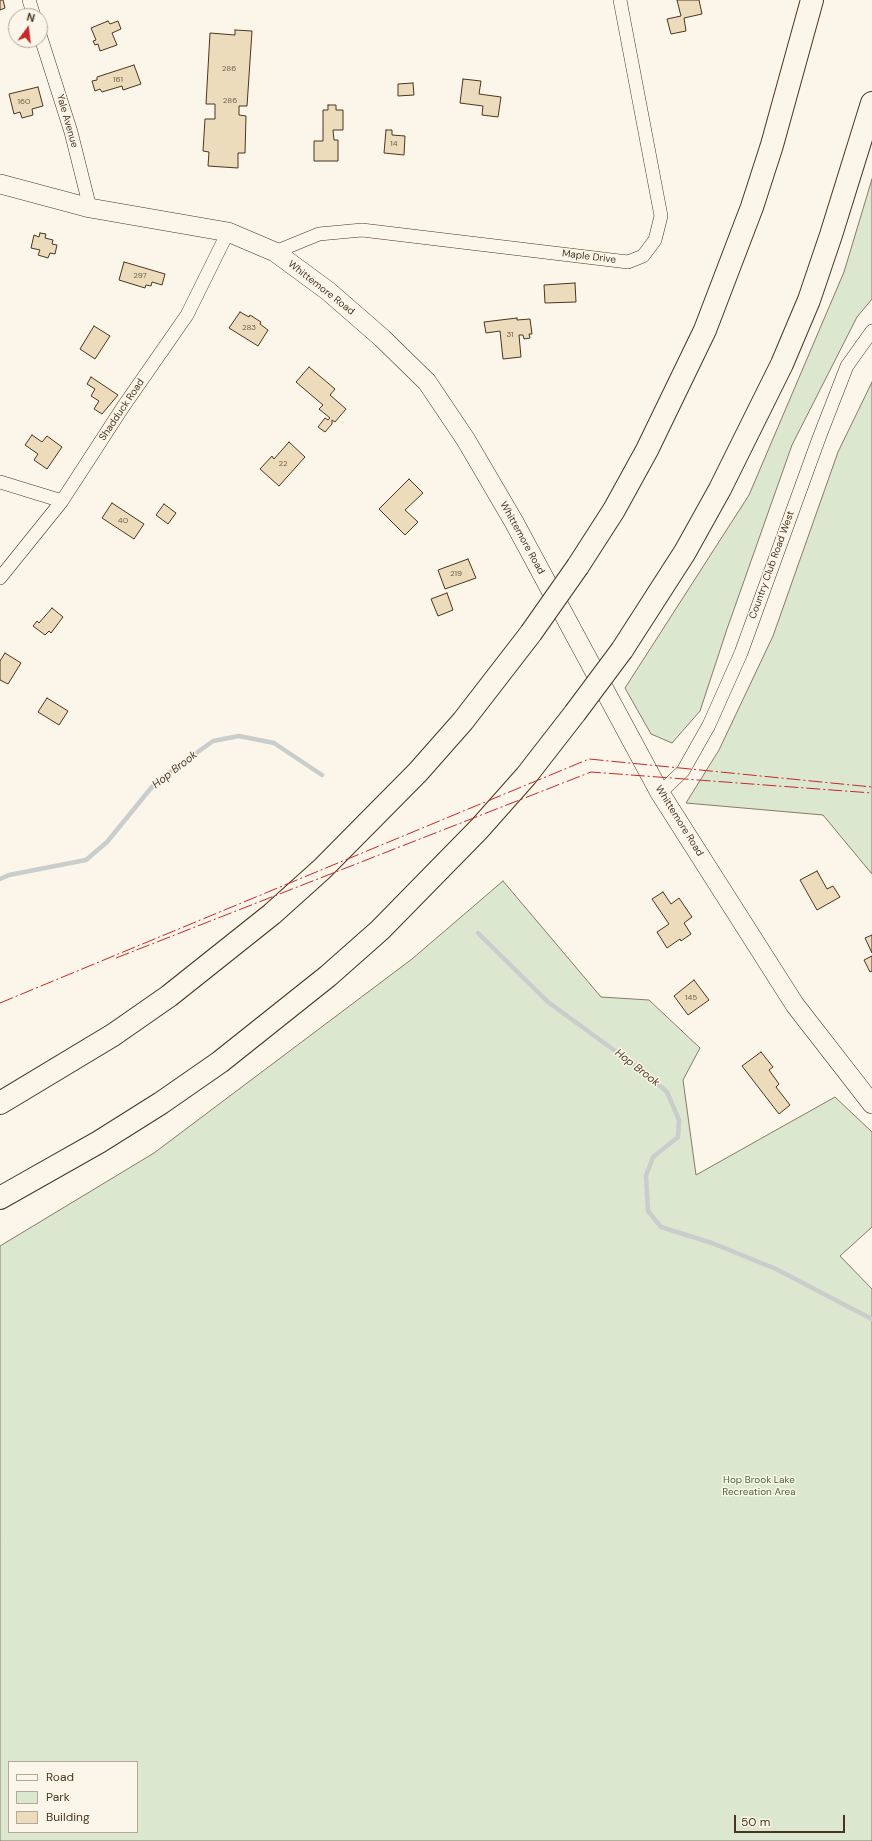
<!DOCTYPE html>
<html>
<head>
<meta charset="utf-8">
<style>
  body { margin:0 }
  #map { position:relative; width:872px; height:1841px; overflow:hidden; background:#fbf6e9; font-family:"DM Sans",sans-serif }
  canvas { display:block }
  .legend { position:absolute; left:8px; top:1761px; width:130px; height:72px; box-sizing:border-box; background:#fbf6e9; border:1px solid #b4a999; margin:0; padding:5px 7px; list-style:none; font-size:12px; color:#4a3520 }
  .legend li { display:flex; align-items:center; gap:8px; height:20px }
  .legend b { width:20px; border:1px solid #b4a999 }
  .north { position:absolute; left:8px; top:8px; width:40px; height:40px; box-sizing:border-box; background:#fbf6e9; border:1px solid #b4a999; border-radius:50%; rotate:15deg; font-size:11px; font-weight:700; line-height:16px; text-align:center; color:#4a3520 }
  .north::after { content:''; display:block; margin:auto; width:14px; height:18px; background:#c62828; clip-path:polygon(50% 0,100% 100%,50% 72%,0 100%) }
  .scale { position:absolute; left:734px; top:1815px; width:111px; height:18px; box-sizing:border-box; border:2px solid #4a3520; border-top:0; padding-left:5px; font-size:12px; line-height:14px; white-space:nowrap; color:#4a3520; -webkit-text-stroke:3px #fbf6e9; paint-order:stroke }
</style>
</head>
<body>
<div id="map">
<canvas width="872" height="1841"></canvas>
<ul class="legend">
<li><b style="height:5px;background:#fbf6e9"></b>Road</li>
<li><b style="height:11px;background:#dce7d0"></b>Park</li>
<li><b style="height:11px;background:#ecdcbc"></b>Building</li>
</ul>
<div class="north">N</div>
<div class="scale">50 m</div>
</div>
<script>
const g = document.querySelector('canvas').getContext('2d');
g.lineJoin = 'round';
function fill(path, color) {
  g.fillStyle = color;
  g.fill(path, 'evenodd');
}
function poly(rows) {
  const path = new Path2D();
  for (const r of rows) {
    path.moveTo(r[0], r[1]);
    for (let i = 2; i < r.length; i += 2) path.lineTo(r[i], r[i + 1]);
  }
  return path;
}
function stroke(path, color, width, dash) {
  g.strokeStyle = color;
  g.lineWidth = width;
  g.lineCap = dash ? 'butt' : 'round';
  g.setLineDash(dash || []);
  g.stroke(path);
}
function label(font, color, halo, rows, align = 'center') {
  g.font = font + ' "DM Sans",sans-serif';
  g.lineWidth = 3;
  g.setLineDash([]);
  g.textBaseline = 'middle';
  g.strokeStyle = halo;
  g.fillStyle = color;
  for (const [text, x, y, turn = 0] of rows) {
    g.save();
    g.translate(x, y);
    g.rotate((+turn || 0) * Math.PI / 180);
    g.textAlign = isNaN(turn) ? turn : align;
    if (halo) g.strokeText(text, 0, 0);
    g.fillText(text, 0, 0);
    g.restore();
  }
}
const green = poly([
  [872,179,872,299,857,317,792,445,727,629,700,711,672,743,651,734,625,688,749,495,844,272,872,179],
  [872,382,872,874,823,815,686,803,719,750,773,636,838,452,872,382],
  [503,881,601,997,649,1000,700,1048,683,1080,696,1175,835,1097,872,1132,872,1227,840,1256,872,1289,872,1841,0,1841,0,1246,154,1153,412,959,503,881],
  [9,1762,137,1762,137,1832,9,1832,9,1762]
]);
fill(green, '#dce7d0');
stroke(green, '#887966', 1);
stroke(poly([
  [0,879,9,875,86,860,107,842,156,782,213,741,239,736,274,743,322,775],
  [478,933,548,1002,644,1072,667,1092,679,1120,678,1137,653,1157,646,1176,648,1211,661,1227,712,1243,776,1269,872,1319]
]), '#c9cecd', 4.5);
const building = poly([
  [0,0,3,0,5,8,0,10,0,0],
  [677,0,699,0,702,14,684,18,686,31,671,34,667,19,681,16,677,0],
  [108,21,110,24,118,21,121,29,112,33,117,45,100,51,98,44,95,45,93,41,96,40,91,28,108,21],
  [235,30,252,31,247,106,239,106,239,115,246,116,245,153,238,153,238,168,208,166,209,152,203,151,205,119,215,119,215,104,206,104,210,33,235,35,235,30],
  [134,65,141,84,123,90,122,86,102,92,100,89,95,91,92,81,97,80,97,77,134,65],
  [463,79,481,81,479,94,501,97,498,117,482,115,483,106,460,103,463,79],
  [413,83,414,95,398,96,398,84,413,83],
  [38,87,43,106,32,109,33,115,22,118,20,112,14,114,9,94,38,87],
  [328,105,336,105,336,110,343,110,343,130,333,130,334,140,338,140,338,161,314,161,314,141,323,141,323,110,328,110,328,105],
  [386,130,392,130,392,135,405,136,404,155,384,153,386,130],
  [40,233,46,234,45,238,53,240,52,244,57,245,55,254,50,253,48,258,38,255,40,250,31,248,34,235,39,237,40,233],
  [124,262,165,274,162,285,152,282,151,286,146,285,145,288,119,280,124,262],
  [575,283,576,302,545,303,544,285,575,283],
  [240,312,249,317,250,315,261,322,260,324,268,330,258,346,229,328,240,312],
  [517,318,517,320,530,319,532,334,529,334,530,338,524,339,523,335,519,335,521,357,503,359,500,331,486,333,484,322,517,318],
  [94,326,110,336,95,359,80,349,94,326],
  [309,367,335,389,330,395,346,409,335,422,332,420,332,424,325,432,318,427,325,418,328,420,330,418,319,409,323,405,296,382,309,367],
  [91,377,118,395,102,414,94,409,99,401,91,396,95,389,87,384,91,377],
  [32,435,42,442,47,436,62,447,47,469,34,460,38,454,25,445,32,435],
  [289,442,305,457,279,486,260,469,272,456,274,459,289,442],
  [409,479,423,493,405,510,418,522,405,535,379,509,409,479],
  [112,503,144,524,134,539,102,518,112,503],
  [164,504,176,513,168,524,156,515,164,504],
  [468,559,476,578,445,589,438,570,468,559],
  [447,593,453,610,438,616,431,599,447,593],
  [52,608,63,617,51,633,49,631,45,635,33,626,37,621,39,623,52,608],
  [5,653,21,663,8,684,0,680,0,661,5,653],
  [47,698,68,711,59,725,38,712,47,698],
  [817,871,827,889,833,886,840,897,817,910,800,880,817,871],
  [663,892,671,904,679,898,692,917,684,923,691,934,681,941,680,939,667,948,657,932,669,924,652,899,663,892],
  [872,935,872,953,865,938,872,935],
  [872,956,872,971,870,972,864,960,872,956],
  [694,980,709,1000,688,1015,674,996,694,980],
  [761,1052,773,1067,769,1070,779,1084,776,1087,790,1105,779,1114,742,1066,761,1052]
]);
fill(building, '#ecdcbc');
stroke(building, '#4a3520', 1);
const minor = poly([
  [29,0,34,16],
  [40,35,71,132,90,208],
  [275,252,319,234,362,230,628,262,643,256,655,240,661,216,620,0],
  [0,482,62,501],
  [0,578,62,501,123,407,187,315,228,232],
  [660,793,683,771,709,725,741,653,819,438,847,366,872,331]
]);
const secondary = poly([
  [0,184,90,208,228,232,275,252,328,291,382,338,427,382,466,440,514,522,660,793,795,1005,872,1104]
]);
const motorway = poly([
  [578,566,614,510,647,450,705,330,752,207,772,145,812,0],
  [622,650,685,552,720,489,782,364,809,300,831,235,872,103],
  [0,1103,113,1035,169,996,272,914,322,869,418,772,463,721,531,633],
  [0,1198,99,1142,161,1103,220,1062,328,976,380,930,479,829,526,776,575,713]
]);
stroke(minor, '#4a3520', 14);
stroke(secondary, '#4a3520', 20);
stroke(motorway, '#4a3520', 24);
stroke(minor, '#fbf6e9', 13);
stroke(secondary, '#fbf6e9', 19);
stroke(motorway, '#fbf6e9', 22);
const motorwayBridge = poly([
  [531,633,578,566],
  [575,713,622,650]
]);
stroke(motorwayBridge, '#4a3520', 24, []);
stroke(motorwayBridge, '#fbf6e9', 22);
stroke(poly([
  [116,958,591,772,872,793],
  [0,1003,589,759,872,787]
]), '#c62828', 1, [14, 3, 2, 3]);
label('8px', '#725f47', null, [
  ["286",229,69],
  ["161",118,80],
  ["286",230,101],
  ["160",24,102],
  ["14",394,144],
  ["297",140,276],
  ["283",249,328],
  ["31",510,335],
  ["22",283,464],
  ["40",123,521],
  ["219",456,574],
  ["145",691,998]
]);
label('10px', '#4a3520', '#fbf6e9', [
  ["Yale Avenue",67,121,74],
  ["Maple Drive",589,257,7],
  ["Whittemore Road",321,288,38],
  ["Shadduck Road",122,410,-56],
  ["Whittemore Road",522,538,61],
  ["Country Club Road West",772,565,-70],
  ["Whittemore Road",679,821,58]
]);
label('10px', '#436837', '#fbf6e9', [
  ["Hop Brook Lake",759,1480],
  ["Recreation Area",759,1492]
]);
label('italic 11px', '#4a3520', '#fbf6e9', [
  ["Hop Brook",175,770,-38],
  ["Hop Brook",637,1068,38]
]);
</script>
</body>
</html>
